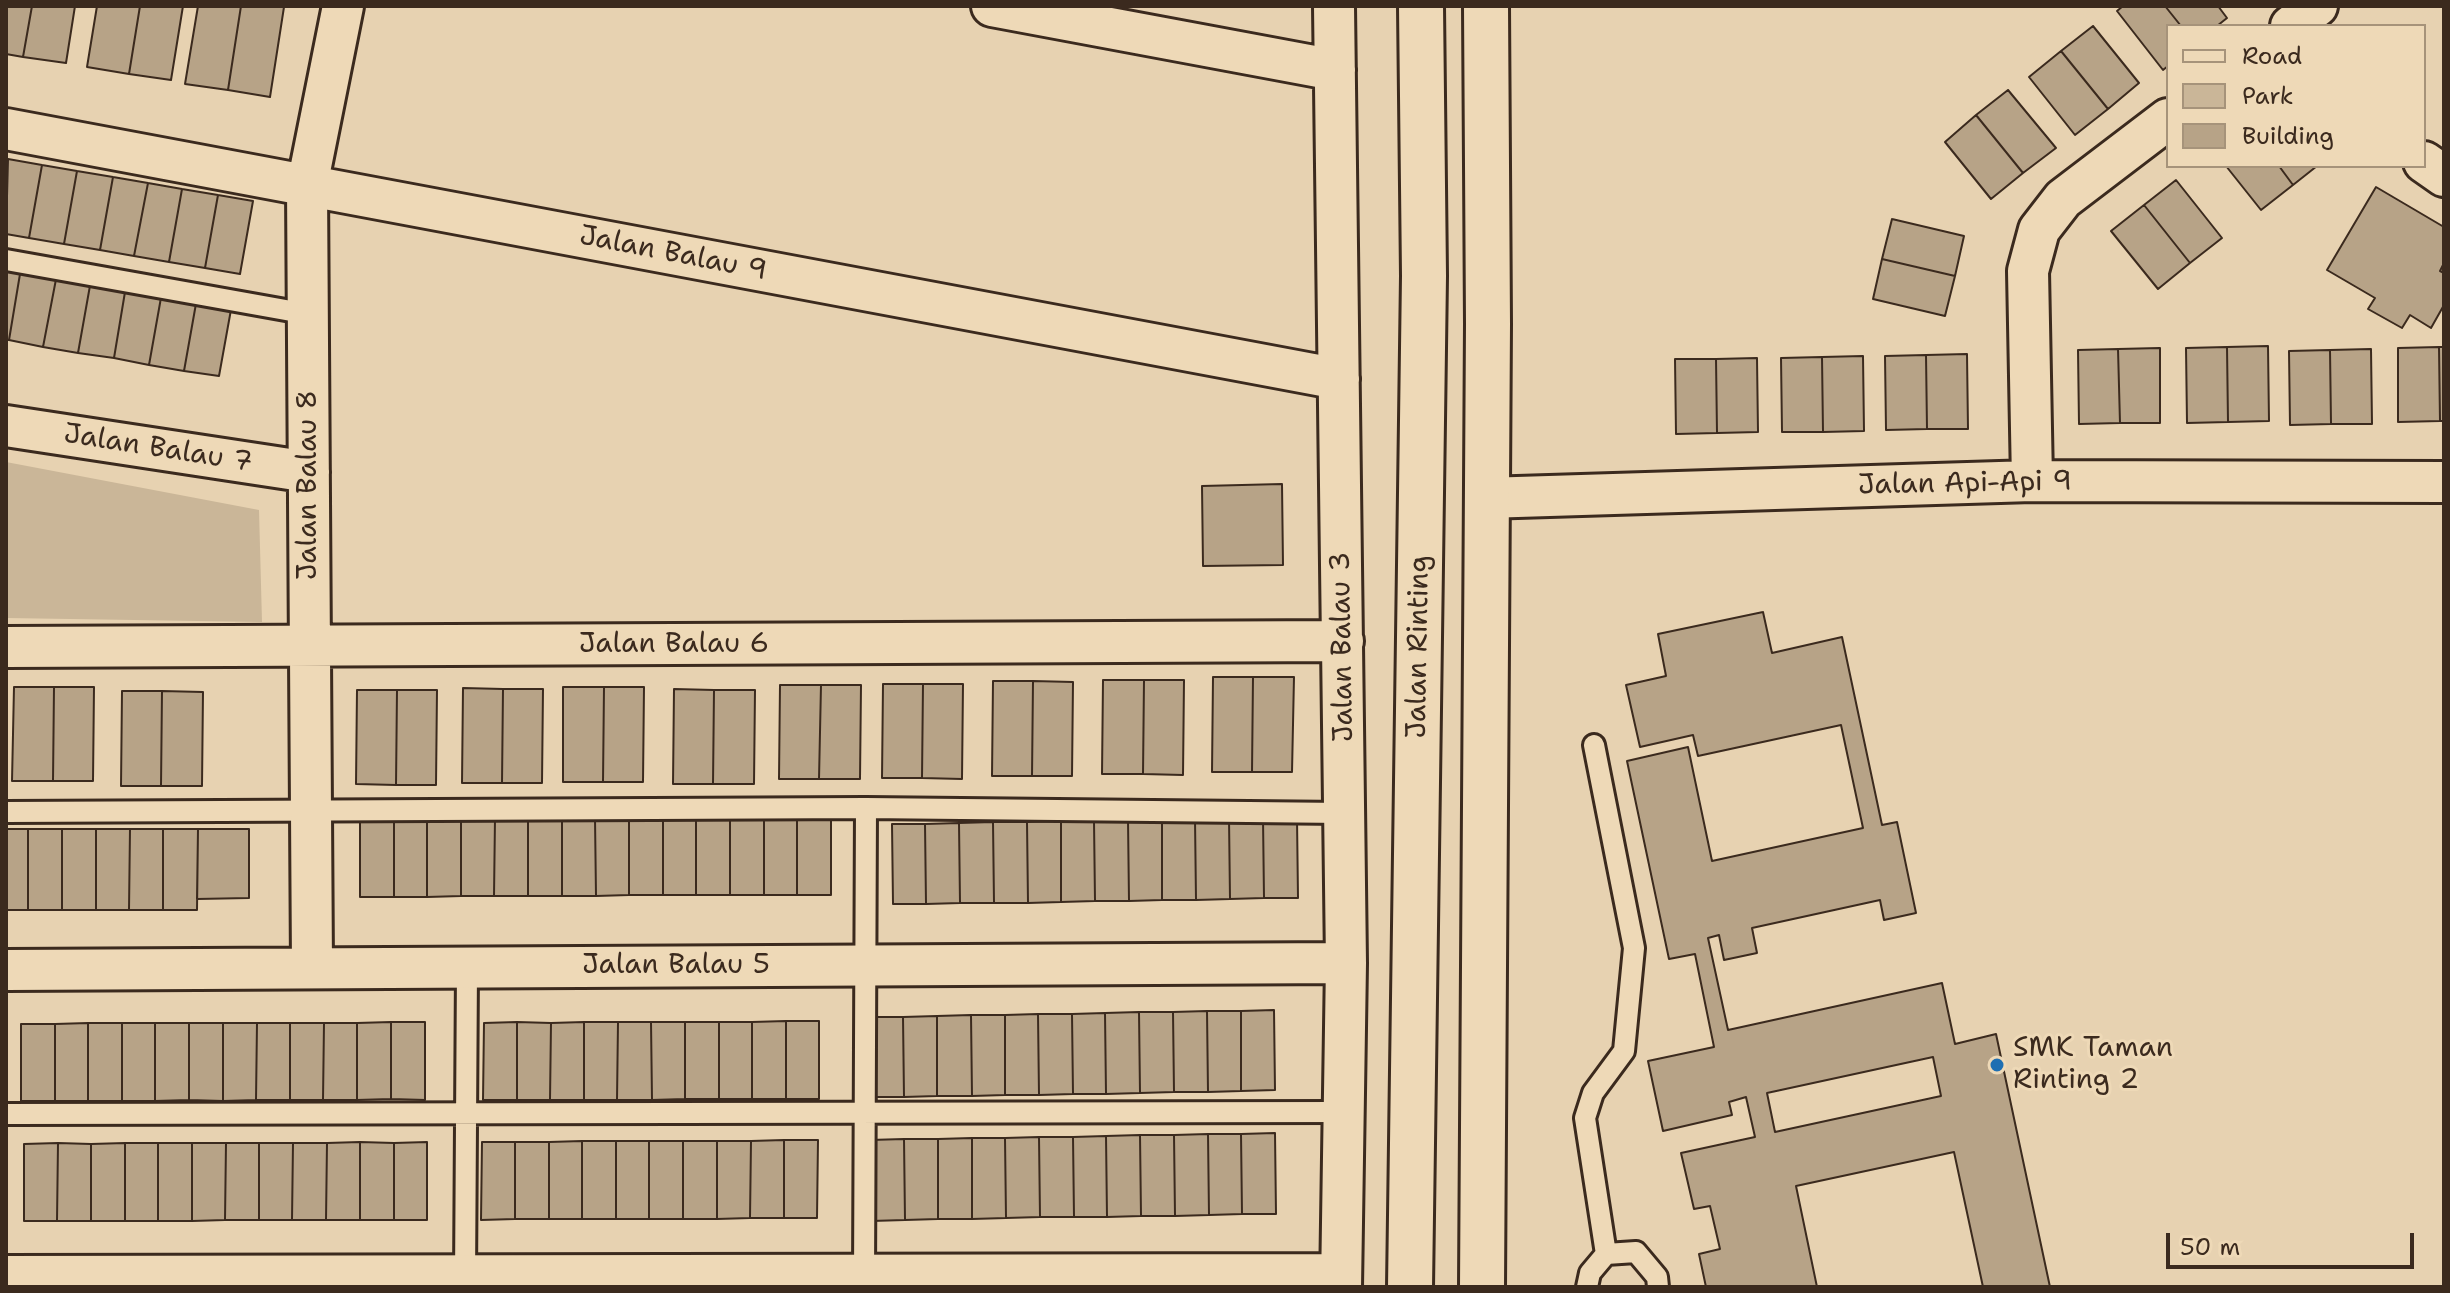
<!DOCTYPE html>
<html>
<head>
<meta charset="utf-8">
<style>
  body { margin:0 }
  #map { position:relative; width:2450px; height:1293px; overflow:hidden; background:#e7d2b1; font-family:"Shantell Sans",sans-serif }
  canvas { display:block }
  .frame { position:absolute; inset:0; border:8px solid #3b2a1e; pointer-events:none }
  .legend { position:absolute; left:2166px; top:24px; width:260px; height:144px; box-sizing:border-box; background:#eed9b7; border:2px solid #a6937a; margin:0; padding:10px 14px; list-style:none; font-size:24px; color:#3b2a1e }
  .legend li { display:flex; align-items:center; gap:16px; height:40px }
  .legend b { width:40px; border:2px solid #a6937a }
  .scale { position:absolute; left:2166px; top:1233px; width:248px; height:36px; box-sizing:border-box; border:4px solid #3b2a1e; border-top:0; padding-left:10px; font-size:24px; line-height:28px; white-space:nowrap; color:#3b2a1e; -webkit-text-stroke:6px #eed9b7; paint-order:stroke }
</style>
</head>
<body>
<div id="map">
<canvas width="2450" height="1293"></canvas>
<div class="frame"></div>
<ul class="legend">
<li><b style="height:10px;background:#eed9b7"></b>Road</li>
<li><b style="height:22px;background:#cab698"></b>Park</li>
<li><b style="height:22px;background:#b7a387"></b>Building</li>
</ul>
<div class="scale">50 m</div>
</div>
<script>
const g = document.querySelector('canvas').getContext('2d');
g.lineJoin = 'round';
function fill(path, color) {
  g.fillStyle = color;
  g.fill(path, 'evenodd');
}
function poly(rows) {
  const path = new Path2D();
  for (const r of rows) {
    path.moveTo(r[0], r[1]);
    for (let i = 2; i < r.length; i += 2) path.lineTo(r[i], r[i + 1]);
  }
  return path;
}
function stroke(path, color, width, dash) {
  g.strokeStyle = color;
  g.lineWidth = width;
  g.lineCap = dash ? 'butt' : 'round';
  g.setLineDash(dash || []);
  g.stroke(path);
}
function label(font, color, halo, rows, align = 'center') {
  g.font = font + ' "Shantell Sans",sans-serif';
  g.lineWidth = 6;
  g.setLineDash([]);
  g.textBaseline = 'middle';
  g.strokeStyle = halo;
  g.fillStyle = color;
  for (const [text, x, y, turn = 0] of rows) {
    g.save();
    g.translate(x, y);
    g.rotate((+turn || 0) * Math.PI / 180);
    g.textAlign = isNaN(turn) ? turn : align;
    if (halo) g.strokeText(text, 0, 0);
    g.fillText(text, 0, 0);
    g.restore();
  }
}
fill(poly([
  [6,462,259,510,262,622,6,618]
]), '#cab698');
const building = poly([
  [6,6,32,6,23,57,6,54,6,6],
  [32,6,75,6,66,63,23,57,32,6],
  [97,6,140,6,129,74,87,67,97,6],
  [140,6,183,6,171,80,129,74,140,6],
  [198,6,241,6,228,90,185,84,198,6],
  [241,6,284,7,270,97,228,90,241,6],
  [2123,6,2165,6,2181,26,2168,26,2168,66,2163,70,2117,11,2123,6],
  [2165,6,2218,6,2227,18,2217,26,2181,26,2165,6],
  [2093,26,2139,83,2108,109,2061,51,2093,26],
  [2061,51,2108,109,2075,135,2029,77,2061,51],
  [2008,90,2056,148,2023,173,1976,115,2008,90],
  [1976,115,2023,173,1991,199,1945,142,1976,115],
  [8,159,42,165,29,238,6,234,8,159],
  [42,165,77,171,64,244,29,238,42,165],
  [2226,166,2279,166,2293,185,2261,210,2226,166],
  [2279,166,2317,166,2293,185,2279,166],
  [77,171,113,177,100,250,64,244,77,171],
  [113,177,148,183,134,256,100,250,113,177],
  [2176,180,2222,238,2190,263,2144,205,2176,180],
  [148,183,182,189,169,262,134,256,148,183],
  [2376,187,2444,227,2444,263,2440,271,2444,273,2444,305,2431,328,2410,315,2402,328,2368,309,2375,298,2327,270,2376,187],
  [182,189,218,195,205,268,169,262,182,189],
  [218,195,253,201,240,274,205,268,218,195],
  [2144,205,2190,263,2158,289,2111,231,2144,205],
  [1892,219,1964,236,1955,276,1882,259,1892,219],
  [1882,259,1955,276,1945,316,1873,299,1882,259],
  [6,265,21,268,9,340,6,340,6,265],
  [21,268,57,274,43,347,9,340,21,268],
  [57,274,91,280,78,353,43,347,57,274],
  [91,280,126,286,114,358,78,353,91,280],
  [126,286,162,292,149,365,114,358,126,286],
  [162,292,197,298,184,371,149,365,162,292],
  [197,298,232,304,219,376,184,371,197,298],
  [2268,346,2269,421,2228,422,2227,347,2268,346],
  [2227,347,2228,422,2187,423,2186,348,2227,347],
  [2439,347,2444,347,2444,421,2440,421,2439,347],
  [2439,347,2440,421,2398,422,2398,348,2439,347],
  [2160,348,2160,423,2120,423,2118,349,2160,348],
  [2118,349,2120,423,2079,424,2078,350,2118,349],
  [2371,349,2372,424,2331,424,2330,350,2371,349],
  [2330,350,2331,424,2290,425,2289,351,2330,350],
  [1967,354,1968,429,1927,429,1926,355,1967,354],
  [1926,355,1927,429,1886,430,1885,356,1926,355],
  [1863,356,1864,431,1823,432,1822,357,1863,356],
  [1822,357,1823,432,1782,432,1781,358,1822,357],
  [1757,358,1758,432,1717,433,1716,359,1757,358],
  [1675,359,1716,359,1717,433,1676,434,1675,359],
  [1282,484,1283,565,1203,566,1202,486,1282,484],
  [1763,612,1772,653,1842,637,1882,825,1897,822,1916,913,1884,920,1880,900,1752,928,1757,953,1724,960,1719,935,1708,938,1728,1030,1942,983,1955,1044,1996,1034,2050,1287,1983,1287,1954,1152,1796,1186,1817,1287,1706,1287,1699,1254,1720,1249,1710,1206,1694,1209,1681,1153,1755,1137,1746,1097,1729,1102,1732,1115,1663,1131,1648,1061,1714,1047,1695,954,1669,959,1627,761,1688,747,1712,861,1863,828,1841,725,1698,756,1693,735,1640,747,1626,685,1666,676,1658,634,1763,612],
  [1933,1057,1941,1096,1775,1132,1767,1093,1933,1057],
  [1213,677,1253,677,1252,772,1212,772,1213,677],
  [1253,677,1294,677,1292,772,1252,772,1253,677],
  [1103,680,1144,680,1143,774,1102,774,1103,680],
  [1144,680,1184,680,1183,775,1143,774,1144,680],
  [993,681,1033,681,1032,776,992,776,993,681],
  [1033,681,1073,682,1072,776,1032,776,1033,681],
  [883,684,923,684,922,778,882,778,883,684],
  [923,684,963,684,962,779,922,778,923,684],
  [780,685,821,685,819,779,779,779,780,685],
  [821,685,861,685,860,779,819,779,821,685],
  [14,687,54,687,53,781,12,781,14,687],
  [54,687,94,687,93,781,53,781,54,687],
  [563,687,604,687,603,782,563,782,563,687],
  [604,687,644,687,643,782,603,782,604,687],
  [463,688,503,689,502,783,462,783,463,688],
  [503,689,543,689,542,783,502,783,503,689],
  [674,689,714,690,713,784,673,784,674,689],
  [357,690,397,690,396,785,356,784,357,690],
  [397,690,437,690,436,785,396,785,397,690],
  [714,690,755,690,754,784,713,784,714,690],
  [122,691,162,691,161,786,121,786,122,691],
  [162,691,203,692,202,786,161,786,162,691],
  [764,817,797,817,797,895,764,895,764,817],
  [764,817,764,895,730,895,730,818,764,817],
  [797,817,831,817,831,895,797,895,797,817],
  [461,818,495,818,494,896,461,896,461,818],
  [461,818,461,896,427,897,427,819,461,818],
  [495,818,528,818,528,896,494,896,495,818],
  [528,818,562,818,562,896,528,896,528,818],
  [562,818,595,818,596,896,562,896,562,818],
  [595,818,629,818,629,895,596,896,595,818],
  [629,818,663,818,663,895,629,895,629,818],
  [663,818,696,818,696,895,663,895,663,818],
  [696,818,730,818,730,895,696,895,696,818],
  [1229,818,1263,818,1264,898,1230,899,1229,818],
  [1229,818,1230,899,1196,900,1195,819,1229,818],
  [1263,818,1297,818,1298,898,1264,898,1263,818],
  [360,819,394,819,394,897,360,897,360,819],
  [394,819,427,819,427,897,394,897,394,819],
  [1162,819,1195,819,1196,900,1162,900,1162,819],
  [1162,819,1162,900,1129,901,1128,820,1162,819],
  [1128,820,1129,901,1095,901,1094,821,1128,820],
  [1061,821,1061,902,1028,903,1027,822,1061,821],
  [1061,821,1094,821,1095,901,1061,902,1061,821],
  [993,822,1027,822,1028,903,994,903,993,822],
  [993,822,994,903,960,903,959,823,993,822],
  [959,823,960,903,926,904,925,824,959,823],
  [892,824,925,824,926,904,893,904,892,824],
  [6,829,28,829,28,910,6,910,6,829],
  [28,829,62,829,62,910,28,910,28,829],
  [62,829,96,829,96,910,62,910,62,829],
  [96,829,130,829,129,910,96,910,96,829],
  [130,829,163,829,163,910,129,910,130,829],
  [163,829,198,829,197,910,163,910,163,829],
  [198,829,249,829,249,898,197,899,198,829],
  [1274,1010,1275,1090,1241,1091,1241,1011,1274,1010],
  [1207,1011,1241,1011,1241,1091,1208,1092,1207,1011],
  [1207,1011,1208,1092,1174,1092,1173,1012,1207,1011],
  [1139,1012,1173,1012,1174,1092,1140,1093,1139,1012],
  [1139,1012,1140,1093,1106,1094,1105,1013,1139,1012],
  [1105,1013,1106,1094,1073,1094,1072,1014,1105,1013],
  [1038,1014,1039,1095,1005,1095,1005,1015,1038,1014],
  [1038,1014,1072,1014,1073,1094,1039,1095,1038,1014],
  [971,1015,1005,1015,1005,1095,972,1096,971,1015],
  [971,1015,972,1096,937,1096,937,1016,971,1015],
  [937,1016,937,1096,904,1097,903,1017,937,1016],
  [869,1017,903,1017,904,1097,870,1097,869,1017],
  [786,1021,819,1021,819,1099,786,1099,786,1021],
  [786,1021,786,1099,752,1099,752,1022,786,1021],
  [391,1022,425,1022,425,1100,391,1099,391,1022],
  [391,1022,391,1099,357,1100,357,1023,391,1022],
  [517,1022,551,1023,550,1100,517,1100,517,1022],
  [517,1022,517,1100,483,1100,484,1023,517,1022],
  [584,1022,618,1022,617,1100,584,1100,584,1022],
  [584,1022,584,1100,550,1100,551,1023,584,1022],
  [618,1022,651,1022,652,1100,617,1100,618,1022],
  [651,1022,685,1022,685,1099,652,1100,651,1022],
  [685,1022,719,1022,719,1099,685,1099,685,1022],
  [719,1022,752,1022,752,1099,719,1099,719,1022],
  [88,1023,122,1023,122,1101,88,1101,88,1023],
  [88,1023,88,1101,55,1101,55,1024,88,1023],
  [122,1023,155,1023,155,1101,122,1101,122,1023],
  [155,1023,189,1023,189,1100,155,1101,155,1023],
  [189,1023,223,1023,223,1101,189,1100,189,1023],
  [223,1023,257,1023,256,1100,223,1101,223,1023],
  [257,1023,290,1023,290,1100,256,1100,257,1023],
  [290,1023,324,1023,323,1100,290,1100,290,1023],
  [324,1023,357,1023,357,1100,323,1100,324,1023],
  [21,1024,55,1024,55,1101,21,1101,21,1024],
  [1275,1133,1276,1214,1242,1214,1241,1134,1275,1133],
  [1208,1134,1241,1134,1242,1214,1209,1215,1208,1134],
  [1208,1134,1209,1215,1175,1216,1174,1135,1208,1134],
  [1140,1135,1174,1135,1175,1216,1141,1216,1140,1135],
  [1140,1135,1141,1216,1107,1217,1106,1136,1140,1135],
  [1106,1136,1107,1217,1074,1217,1073,1137,1106,1136],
  [1039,1137,1073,1137,1074,1217,1040,1217,1039,1137],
  [1039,1137,1040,1217,1006,1218,1005,1138,1039,1137],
  [972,1138,1005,1138,1006,1218,972,1219,972,1138],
  [972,1138,972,1219,938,1219,938,1139,972,1138],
  [904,1139,938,1139,938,1219,905,1220,904,1139],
  [904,1139,905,1220,871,1221,870,1140,904,1139],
  [784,1140,818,1140,817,1218,784,1218,784,1140],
  [784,1140,784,1218,750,1218,751,1141,784,1140],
  [582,1141,616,1141,616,1219,582,1219,582,1141],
  [582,1141,582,1219,549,1219,549,1142,582,1141],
  [616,1141,649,1141,649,1219,616,1219,616,1141],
  [649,1141,683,1141,683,1219,649,1219,649,1141],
  [683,1141,717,1141,717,1219,683,1219,683,1141],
  [717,1141,751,1141,750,1218,717,1219,717,1141],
  [360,1142,394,1143,394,1220,360,1220,360,1142],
  [360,1142,360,1220,326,1220,327,1143,360,1142],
  [427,1142,427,1220,394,1220,394,1143,427,1142],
  [482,1142,515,1142,515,1219,481,1220,482,1142],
  [515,1142,549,1142,549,1219,515,1219,515,1142],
  [58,1143,91,1144,91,1221,57,1221,58,1143],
  [58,1143,57,1221,24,1221,24,1144,58,1143],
  [125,1143,158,1143,158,1221,125,1221,125,1143],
  [125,1143,125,1221,91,1221,91,1144,125,1143],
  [158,1143,192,1143,192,1221,158,1221,158,1143],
  [192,1143,226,1143,225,1220,192,1221,192,1143],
  [226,1143,259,1143,259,1220,225,1220,226,1143],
  [259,1143,293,1143,292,1220,259,1220,259,1143],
  [293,1143,327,1143,326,1220,292,1220,293,1143]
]);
fill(building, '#b7a387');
stroke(building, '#3b2a1e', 2);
const lane = poly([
  [6,260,308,314],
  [1594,745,1634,948,1624,1051,1593,1093,1585,1118,1606,1254],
  [6,812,866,808,1344,813],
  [6,1114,1344,1112],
  [864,1279,866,808],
  [465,1280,467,968],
  [1587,1287,1590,1273,1606,1254,1636,1252,1657,1277,1658,1287]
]);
const street = poly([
  [992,6,1335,70],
  [1334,6,1346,963,1341,1287],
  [2291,26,2317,6],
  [6,129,1339,379],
  [2424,162,2444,176],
  [6,426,309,472],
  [2032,481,2028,271,2039,230,2063,199,2168,119],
  [1485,498,2032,481,2444,482],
  [6,647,1343,641],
  [312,968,307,186,343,6],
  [6,970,1346,963],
  [6,1276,1341,1274]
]);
const secondary = poly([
  [1410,1287,1424,276,1421,6],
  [1482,1287,1488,324,1486,6]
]);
stroke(lane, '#3b2a1e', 26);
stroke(street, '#3b2a1e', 46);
stroke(secondary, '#3b2a1e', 50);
stroke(lane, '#eed9b7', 20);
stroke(street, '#eed9b7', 40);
stroke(secondary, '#eed9b7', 44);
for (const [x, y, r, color] of [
  [1997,1065,8,"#1f6fb2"]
]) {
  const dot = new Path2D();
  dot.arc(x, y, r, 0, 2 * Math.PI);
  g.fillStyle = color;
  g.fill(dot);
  stroke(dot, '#eed9b7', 3);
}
label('28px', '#3b2a1e', '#eed9b7', [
  ["Jalan Balau 9",673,254,11],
  ["Jalan Balau 7",158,449,9],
  ["Jalan Api-Api 9",1965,484,-1],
  ["Jalan Balau 8",309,485,-90],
  ["Jalan Balau 6",674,645],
  ["Jalan Balau 3",1343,647,-91],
  ["Jalan Rinting",1419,647,-89],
  ["Jalan Balau 5",676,966]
]);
label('28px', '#3b2a1e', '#eed9b7', [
  ["SMK Taman",2013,1049],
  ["Rinting 2",2013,1081]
], 'left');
</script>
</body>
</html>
